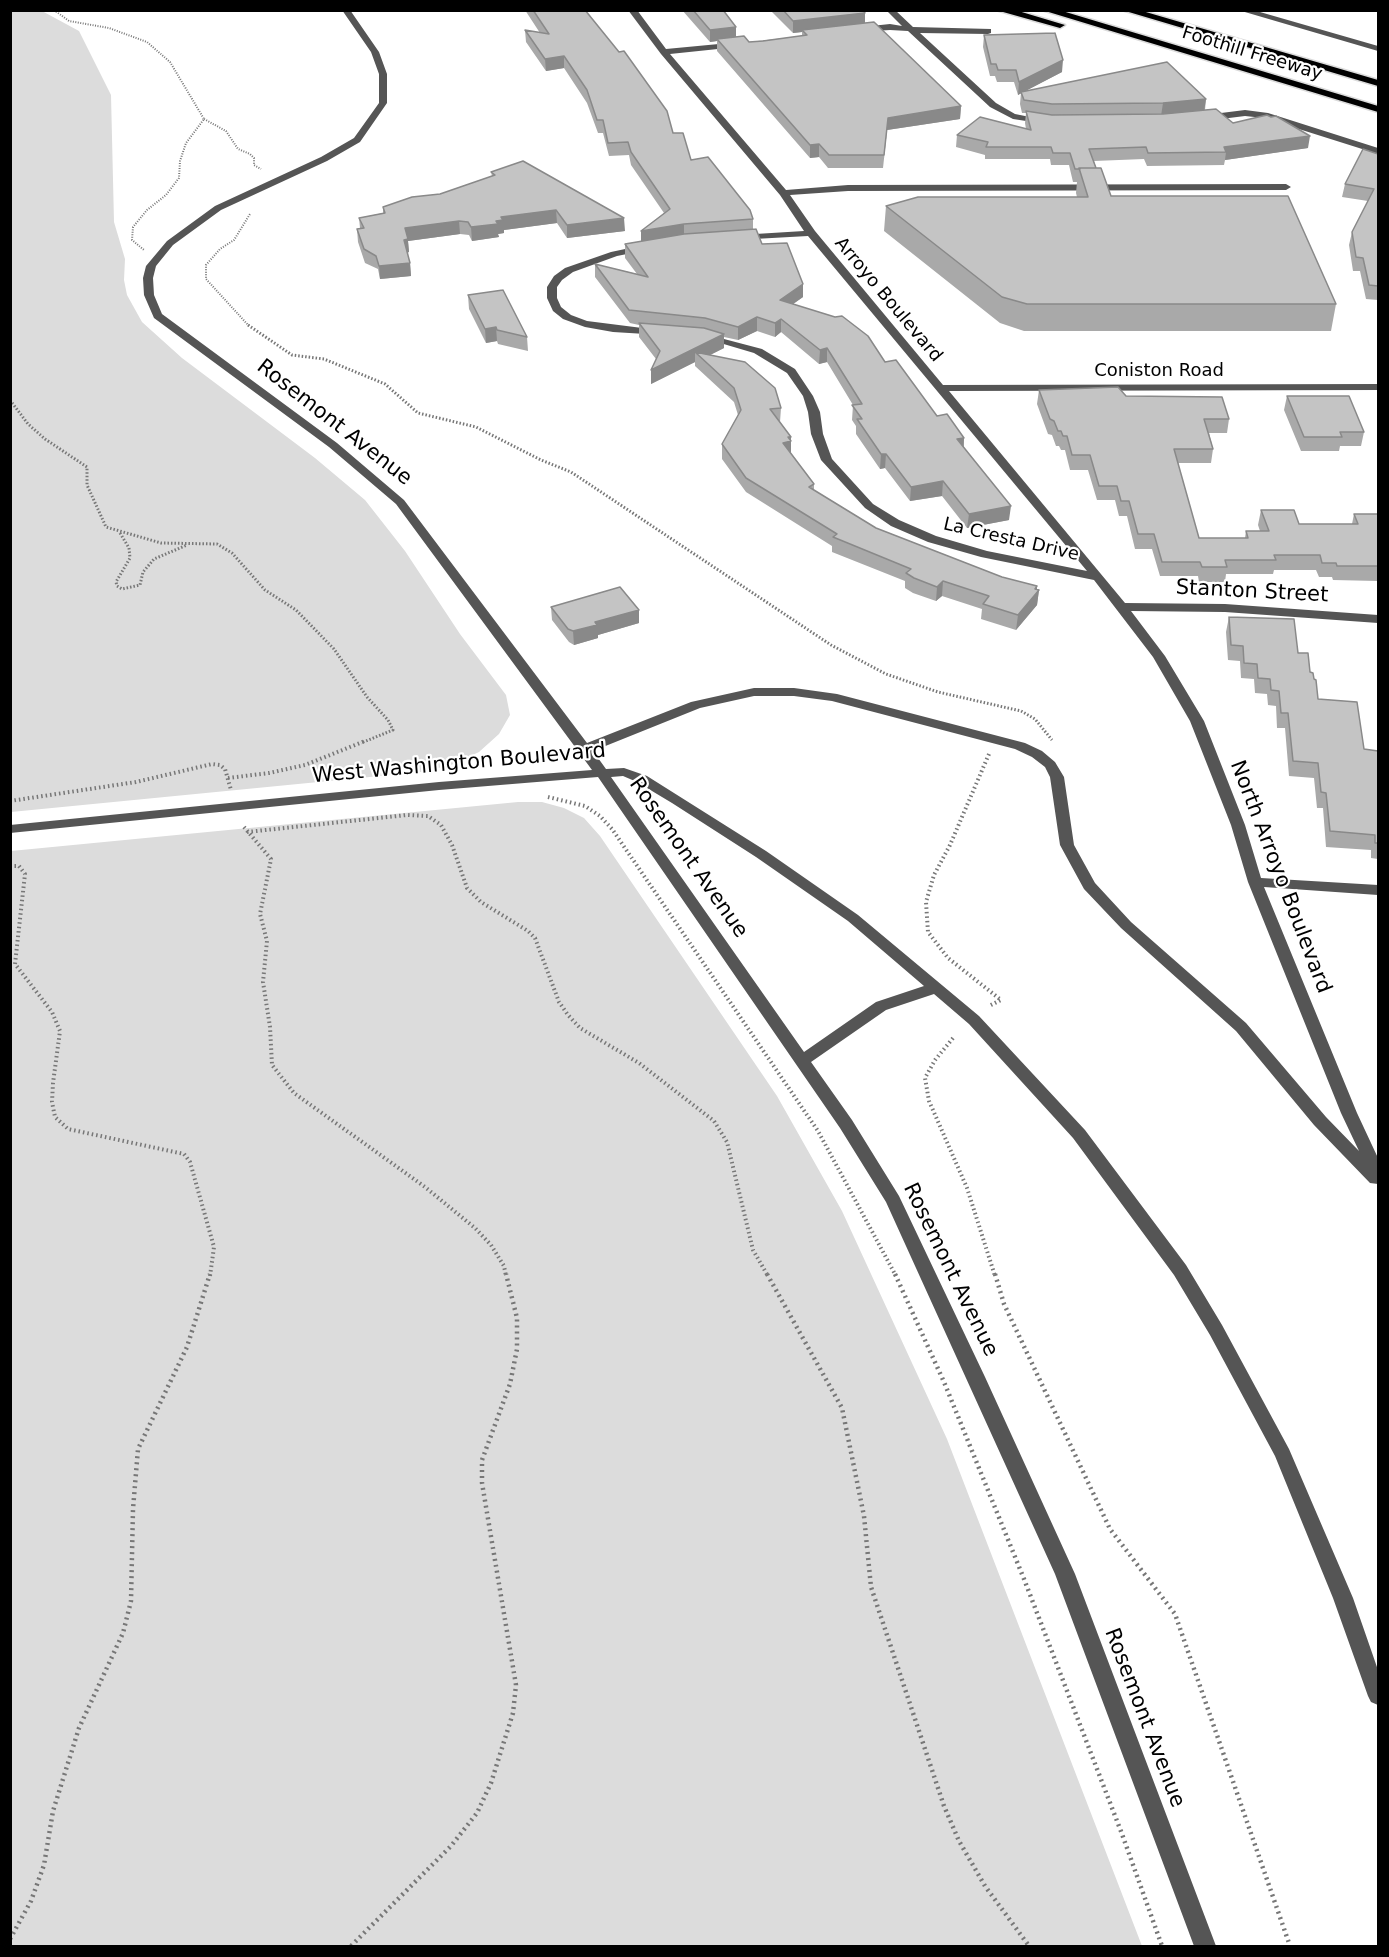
<!DOCTYPE html>
<html>
<head>
<meta charset="utf-8">
<style>
  body { margin:0 }
  #map { position:relative; width:1389px; height:1957px; overflow:hidden; background:#fff; font-family:"DejaVu Sans",sans-serif }
  canvas { display:block }
  .frame { position:absolute; inset:0; border:12px solid #000; pointer-events:none }
</style>
</head>
<body>
<div id="map">
<canvas width="1389" height="1957"></canvas>
<div class="frame"></div>
</div>
<script>
const g = document.querySelector('canvas').getContext('2d');
g.lineJoin = 'round';
function fill(path, color) {
  g.fillStyle = color;
  g.fill(path, 'evenodd');
}
function poly(rows) {
  const path = new Path2D();
  for (const r of rows) {
    path.moveTo(r[0], r[1]);
    for (let i = 2; i < r.length; i += 2) path.lineTo(r[i], r[i + 1]);
  }
  return path;
}
function stroke(path, color, width, dash) {
  g.strokeStyle = color;
  g.lineWidth = width;
  g.lineCap = dash ? 'butt' : 'round';
  g.setLineDash(dash || []);
  g.stroke(path);
}
function label(font, color, halo, rows, align = 'center') {
  g.font = font + ' "DejaVu Sans",sans-serif';
  g.lineWidth = 4.5;
  g.setLineDash([]);
  g.textBaseline = 'middle';
  g.strokeStyle = halo;
  g.fillStyle = color;
  for (const [text, x, y, turn = 0] of rows) {
    g.save();
    g.translate(x, y);
    g.rotate((+turn || 0) * Math.PI / 180);
    g.textAlign = isNaN(turn) ? turn : align;
    if (halo) g.strokeText(text, 0, 0);
    g.fillText(text, 0, 0);
    g.restore();
  }
}
fill(poly([
  [42,11,79,31,111,95,114,222,125,259,124,280,127,295,142,322,182,358,315,458,365,500,405,551,460,634,506,695,510,715,499,734,479,752,451,765,421,772,11,812,10,11],
  [518,802,542,802,564,808,584,818,600,836,777,1096,842,1211,947,1439,1142,1946,11,1946,11,851]
]), '#dcdcdc');
const highway = poly([
  [996,10,1015,10,1065,25,1060,28,996,10],
  [1042,10,1059,10,1378,106,1378,112,1042,10],
  [1122,10,1139,10,1378,80,1378,86,1122,10]
]);
stroke(highway, '#dbdbdb', 3);
stroke(poly([
  [54,10,69,21,109,28,147,42,170,62,204,119,186,143,180,161,179,178,166,195,147,210,133,227,132,240,144,250],
  [204,119,226,131,238,149,250,154,254,158,254,165,261,169],
  [249,326,206,279,206,265,220,249,234,240,250,214]
]), '#777', 2, [1, 1.5]);
stroke(poly([
  [248,325,292,355,324,359,385,384,418,413,476,427,541,460,571,472,831,645,886,674,938,692,1021,711,1035,719,1052,740],
  [10,400,28,424,45,439,87,467,87,485,106,527,161,543,217,544,232,553,265,590,296,610,334,649,367,697,388,720,393,730,361,743],
  [120,533,129,548,130,558,116,582,117,586,122,589,140,585,143,572,154,559,187,545]
]), '#777', 3, [1.5, 2]);
stroke(poly([
  [989,754,950,845,934,875,926,902,928,932,948,958,1001,1000,989,1006],
  [228,778,269,773,305,765,365,741],
  [548,797,585,806,600,816,612,829,818,1131,896,1276],
  [10,801,136,782,212,764,220,765,225,769,231,790],
  [244,827,271,859,260,914,267,941,263,982,270,1027,272,1065,294,1093,425,1187,475,1228,491,1245,504,1266,506,1276],
  [247,832,407,815,428,816,441,825,452,845,467,888,481,902,528,931,535,938,559,1002,568,1015,580,1028,639,1063,714,1121,727,1142,753,1250,768,1276],
  [10,866,19,866,25,874,15,964,52,1012,60,1031,53,1083,52,1102,55,1117,68,1129,184,1154,190,1162,214,1247,210,1276],
  [953,1038,935,1060,925,1078,929,1101,967,1188,995,1276]
]), '#777', 4, [1.5, 3]);
stroke(poly([
  [767,1274,842,1408,864,1516,871,1587,944,1806,959,1841,985,1886,1029,1946],
  [895,1274,944,1382,1024,1579,1122,1834,1162,1946],
  [995,1274,1004,1304,1110,1529,1175,1614,1290,1946],
  [10,1939,31,1901,44,1865,53,1811,79,1728,123,1633,131,1601,133,1509,138,1449,187,1347,210,1274],
  [351,1946,451,1846,477,1813,491,1783,513,1713,516,1685,482,1483,482,1460,510,1384,517,1349,517,1318,506,1274]
]), '#777', 4.5, [2, 4]);
fill(poly([
  [342,10,350,10,379,52,387,74,387,103,360,142,327,161,221,210,173,245,156,266,153,278,154,295,162,314,337,443,404,500,587,743,691,702,754,688,794,688,837,694,1025,743,1042,751,1055,762,1064,777,1074,845,1095,883,1131,922,1246,1023,1326,1117,1359,1151,1341,1113,1248,882,1231,825,1190,721,1153,657,1094,580,981,557,928,542,891,526,865,508,821,460,811,434,808,412,803,396,787,373,754,353,700,337,705,334,762,349,795,369,813,396,820,412,823,434,832,459,873,504,899,520,936,536,987,551,1087,571,808,236,736,240,734,238,739,235,804,231,780,195,661,54,628,10,637,10,666,49,740,42,741,44,737,47,670,54,786,190,848,185,1286,184,1291,187,1286,190,848,191,790,195,815,231,943,385,1378,384,1378,390,949,391,1125,603,1225,604,1378,615,1378,623,1225,612,1131,611,1165,656,1204,721,1245,825,1261,878,1378,885,1378,895,1264,887,1357,1113,1378,1158,1378,1184,1370,1183,1314,1125,1236,1031,1121,928,1084,889,1060,845,1050,777,1045,767,1032,757,1015,749,832,701,794,696,754,696,700,708,593,751,606,769,624,768,647,776,766,851,858,915,979,1016,1085,1130,1186,1265,1222,1325,1289,1449,1353,1598,1378,1670,1378,1705,1371,1702,1368,1696,1333,1598,1275,1456,1210,1335,1174,1275,1073,1138,969,1024,934,994,886,1010,811,1062,852,1120,899,1196,985,1377,1075,1574,1216,1946,1194,1946,1055,1574,886,1202,840,1128,598,777,439,790,10,833,10,825,439,782,592,770,396,504,329,447,154,318,144,295,143,278,146,266,167,241,215,206,321,157,354,138,379,103,379,74,371,52,342,10],
  [623,776,637,782,672,803,756,857,848,921,924,986,876,1002,804,1052,611,777,623,776],
  [886,10,895,10,913,27,991,29,991,33,988,34,920,33,996,103,1015,114,1050,121,1046,124,1013,119,990,107,908,31,890,30,859,32,859,28,862,27,890,24,902,26,886,10],
  [1238,10,1253,10,1378,46,1378,51,1238,10],
  [1245,110,1268,113,1378,148,1378,154,1264,118,1245,116,1205,121,1201,118,1205,115,1245,110],
  [644,245,647,246,647,250,617,256,573,272,562,280,557,287,557,298,561,307,571,315,587,321,658,330,662,331,662,335,613,332,585,327,563,319,553,311,547,298,547,287,554,276,565,268,611,252,644,245]
]), '#555');
fill(highway, '#000');
fill(poly([
  [525,10,585,10,673,133,691,160,753,219,753,229,762,244,803,297,793,304,885,362,937,416,964,438,964,448,1009,520,967,528,942,496,910,501,885,468,880,469,856,434,856,426,852,420,853,405,827,362,819,364,781,332,775,337,757,331,738,340,724,337,724,348,710,355,781,408,780,422,791,437,791,453,814,484,814,490,876,528,1002,577,1039,590,1037,605,1016,630,981,619,982,609,942,596,936,601,913,593,905,588,905,581,832,552,832,546,746,492,722,459,722,444,738,415,734,402,695,366,695,362,651,384,656,359,639,337,639,325,630,323,595,277,595,264,637,274,625,258,625,244,641,242,641,231,664,213,631,165,629,155,609,156,603,133,598,133,587,103,564,68,546,71,526,42,525,30,540,33],
  [682,10,723,10,736,27,736,37,749,42,802,36,802,32,793,33,770,10,863,10,865,23,961,106,960,119,887,130,883,168,828,168,819,157,810,158,717,51,717,41,710,42],
  [984,35,1062,72,1025,91,1206,99,1205,110,1233,123,1308,148,1225,160,1224,165,1147,166,1144,159,1094,161,1096,168,1111,196,1336,304,1331,331,1024,331,1000,323,884,231,886,206,1077,197,1076,193,1077,182,1073,182,1069,165,1051,165,1050,159,985,159,985,155,956,147,957,135,1026,129,1025,123,1026,113,1022,113,1020,104,1021,93,1018,95,1014,82,997,82,995,76,990,76,983,47],
  [1378,154,1378,300,1366,299,1360,271,1353,271,1349,245,1352,232,1368,201,1342,197,1345,184],
  [491,172,625,231,567,238,557,223,504,230,504,233,498,234,499,237,472,241,469,235,460,234,408,241,409,252,407,253,410,263,411,276,380,279,378,269,365,263,358,242,357,229,360,228,359,218,383,213,383,207,440,194,492,176],
  [468,295,527,337,528,351,498,344,497,341,486,343,469,309],
  [1039,390,1126,396,1229,419,1227,433,1209,433,1213,449,1211,463,1178,463,1199,538,1245,538,1246,531,1260,531,1258,525,1261,510,1299,524,1352,524,1354,514,1378,514,1378,581,1333,580,1332,577,1319,577,1316,570,1274,570,1273,574,1226,574,1225,582,1199,582,1198,576,1160,576,1152,549,1135,549,1127,516,1119,516,1115,500,1097,500,1088,470,1070,470,1065,450,1061,450,1059,446,1056,446,1052,435,1048,434,1037,404],
  [1287,396,1364,432,1361,446,1340,446,1339,451,1301,451,1284,410],
  [551,607,639,610,639,623,598,635,598,638,574,645,569,642,552,620],
  [1229,617,1298,653,1314,679,1318,699,1364,749,1378,753,1378,859,1371,858,1371,850,1326,847,1323,808,1317,808,1314,778,1289,776,1285,728,1277,728,1276,706,1268,705,1267,694,1255,693,1254,679,1241,678,1240,661,1228,660,1226,632]
]), '#a9a9a9');
fill(poly([
  [865,13,865,25,802,30,802,32,793,33,793,21],
  [736,27,736,39,717,39,717,41,710,42,710,30],
  [564,56,564,68,546,71,545,59],
  [1063,60,1062,72,1018,95,1019,82],
  [1206,99,1204,112,1161,116,1163,103],
  [961,106,960,119,887,130,883,168,888,118],
  [1310,136,1308,148,1225,160,1226,152,1224,147],
  [819,144,819,157,810,158,810,145],
  [556,210,557,223,504,230,504,233,498,234,499,237,472,241,471,227,496,221,501,217],
  [624,218,625,231,567,238,567,225],
  [459,221,460,234,408,241,409,252,405,253,404,240,405,228],
  [684,224,684,237,641,244,641,231],
  [410,263,411,276,380,279,379,266],
  [803,284,803,297,779,314,780,300],
  [757,317,757,331,738,340,738,327],
  [781,319,781,332,775,337,775,323],
  [496,327,497,341,486,343,485,329],
  [724,334,724,348,702,359,695,352,695,362,651,384,651,370],
  [827,348,827,362,819,364,820,350],
  [788,437,791,437,791,456,783,443],
  [964,438,963,452,957,439],
  [881,454,886,454,885,468,880,469],
  [943,481,942,496,910,501,911,487],
  [1011,506,1009,520,967,528,969,514],
  [943,581,942,596,936,601,937,587],
  [1037,586,1037,592,1039,590,1037,605,1016,630,1018,615],
  [639,610,639,623,598,635,598,638,574,645,573,631,595,622]
]), '#898989');
const building = poly([
  [533,10,585,10,619,52,624,51,667,111,673,133,683,133,691,160,708,157,750,210,753,219,684,224,641,231,670,209,631,152,628,142,608,143,603,120,597,120,587,90,564,56,545,59,525,30,549,34,533,10],
  [693,10,723,10,736,27,710,30,693,10],
  [783,10,863,10,865,13,793,21,783,10],
  [874,22,961,106,888,118,884,155,829,155,819,144,810,145,717,39,744,36,749,42,763,41,807,35,802,30,874,22],
  [1055,33,1063,60,1019,82,1016,70,998,70,996,64,991,64,984,35,1055,33],
  [1167,62,1206,99,1163,103,1052,104,1024,100,1021,92,1167,62],
  [1216,109,1233,123,1267,115,1271,117,1276,116,1310,136,1224,147,1226,152,1148,153,1146,147,1089,149,1096,168,1079,168,1080,169,1075,169,1070,153,1053,153,1051,147,986,147,988,142,957,135,980,117,1031,130,1026,111,1052,115,1163,114,1216,109],
  [1363,149,1378,154,1378,286,1369,285,1363,258,1356,257,1352,232,1374,189,1345,184,1363,149],
  [523,161,624,218,567,225,556,210,501,217,503,220,496,221,498,224,471,227,468,222,459,221,405,228,408,239,404,240,410,263,379,266,376,256,364,249,357,229,364,228,359,218,385,213,383,207,412,197,440,194,495,175,491,172,523,161],
  [1079,168,1101,168,1111,196,1288,196,1336,304,1027,304,1002,297,886,206,918,197,1088,197,1079,168],
  [756,229,762,244,787,243,803,284,780,300,835,317,842,316,868,336,885,362,896,360,937,416,947,414,964,438,957,439,1011,506,969,514,943,481,911,487,886,454,881,454,857,419,862,419,852,405,862,404,827,348,820,350,781,319,775,323,757,317,738,327,705,318,629,310,595,264,648,277,625,244,684,234,756,229],
  [503,290,527,337,497,330,496,327,485,329,468,295,503,290],
  [639,323,704,328,724,334,651,370,660,351,639,323],
  [695,352,745,362,775,388,781,408,770,409,791,437,788,437,791,441,783,443,814,484,809,487,876,528,1002,577,1037,586,1035,589,1039,590,1018,615,983,604,989,596,943,581,937,587,914,578,906,573,911,569,833,537,837,534,746,478,722,444,741,410,734,388,695,352],
  [1118,387,1126,396,1222,397,1229,419,1204,419,1213,449,1174,449,1199,538,1248,538,1246,531,1269,531,1261,510,1294,510,1299,524,1358,524,1354,514,1378,514,1378,566,1337,566,1336,563,1322,563,1320,555,1274,555,1276,560,1225,560,1227,567,1202,567,1200,562,1162,562,1154,534,1138,534,1129,501,1121,501,1117,486,1099,486,1090,455,1072,455,1067,436,1063,436,1061,431,1058,431,1054,421,1050,419,1039,390,1118,387],
  [1287,396,1349,396,1364,432,1340,432,1342,437,1304,437,1287,396],
  [620,587,639,610,595,622,597,625,573,631,568,629,551,607,620,587],
  [1229,617,1294,619,1298,653,1308,653,1310,672,1313,673,1314,679,1316,680,1318,699,1357,702,1364,749,1378,751,1378,843,1375,843,1375,835,1330,831,1326,793,1321,792,1318,763,1293,761,1288,713,1281,713,1279,691,1271,690,1270,679,1258,678,1257,664,1244,663,1243,646,1231,645,1229,617]
]);
fill(building, '#c4c4c4');
stroke(building, '#898989', 1.5);
label('18px', '#000', '#fff', [
  ["Foothill Freeway",1252,54,17],
  ["Arroyo Boulevard",888,300,50],
  ["Coniston Road",1159,371],
  ["La Cresta Drive",1011,540,13]
]);
label('21px', '#000', '#fff', [
  ["Rosemont Avenue",334,423,38],
  ["Stanton Street",1252,592,3],
  ["West Washington Boulevard",459,764,-5],
  ["Rosemont Avenue",688,858,55],
  ["North Arroyo Boulevard",1280,877,69],
  ["Rosemont Avenue",950,1270,64],
  ["Rosemont Avenue",1144,1718,69]
]);
</script>
</body>
</html>
